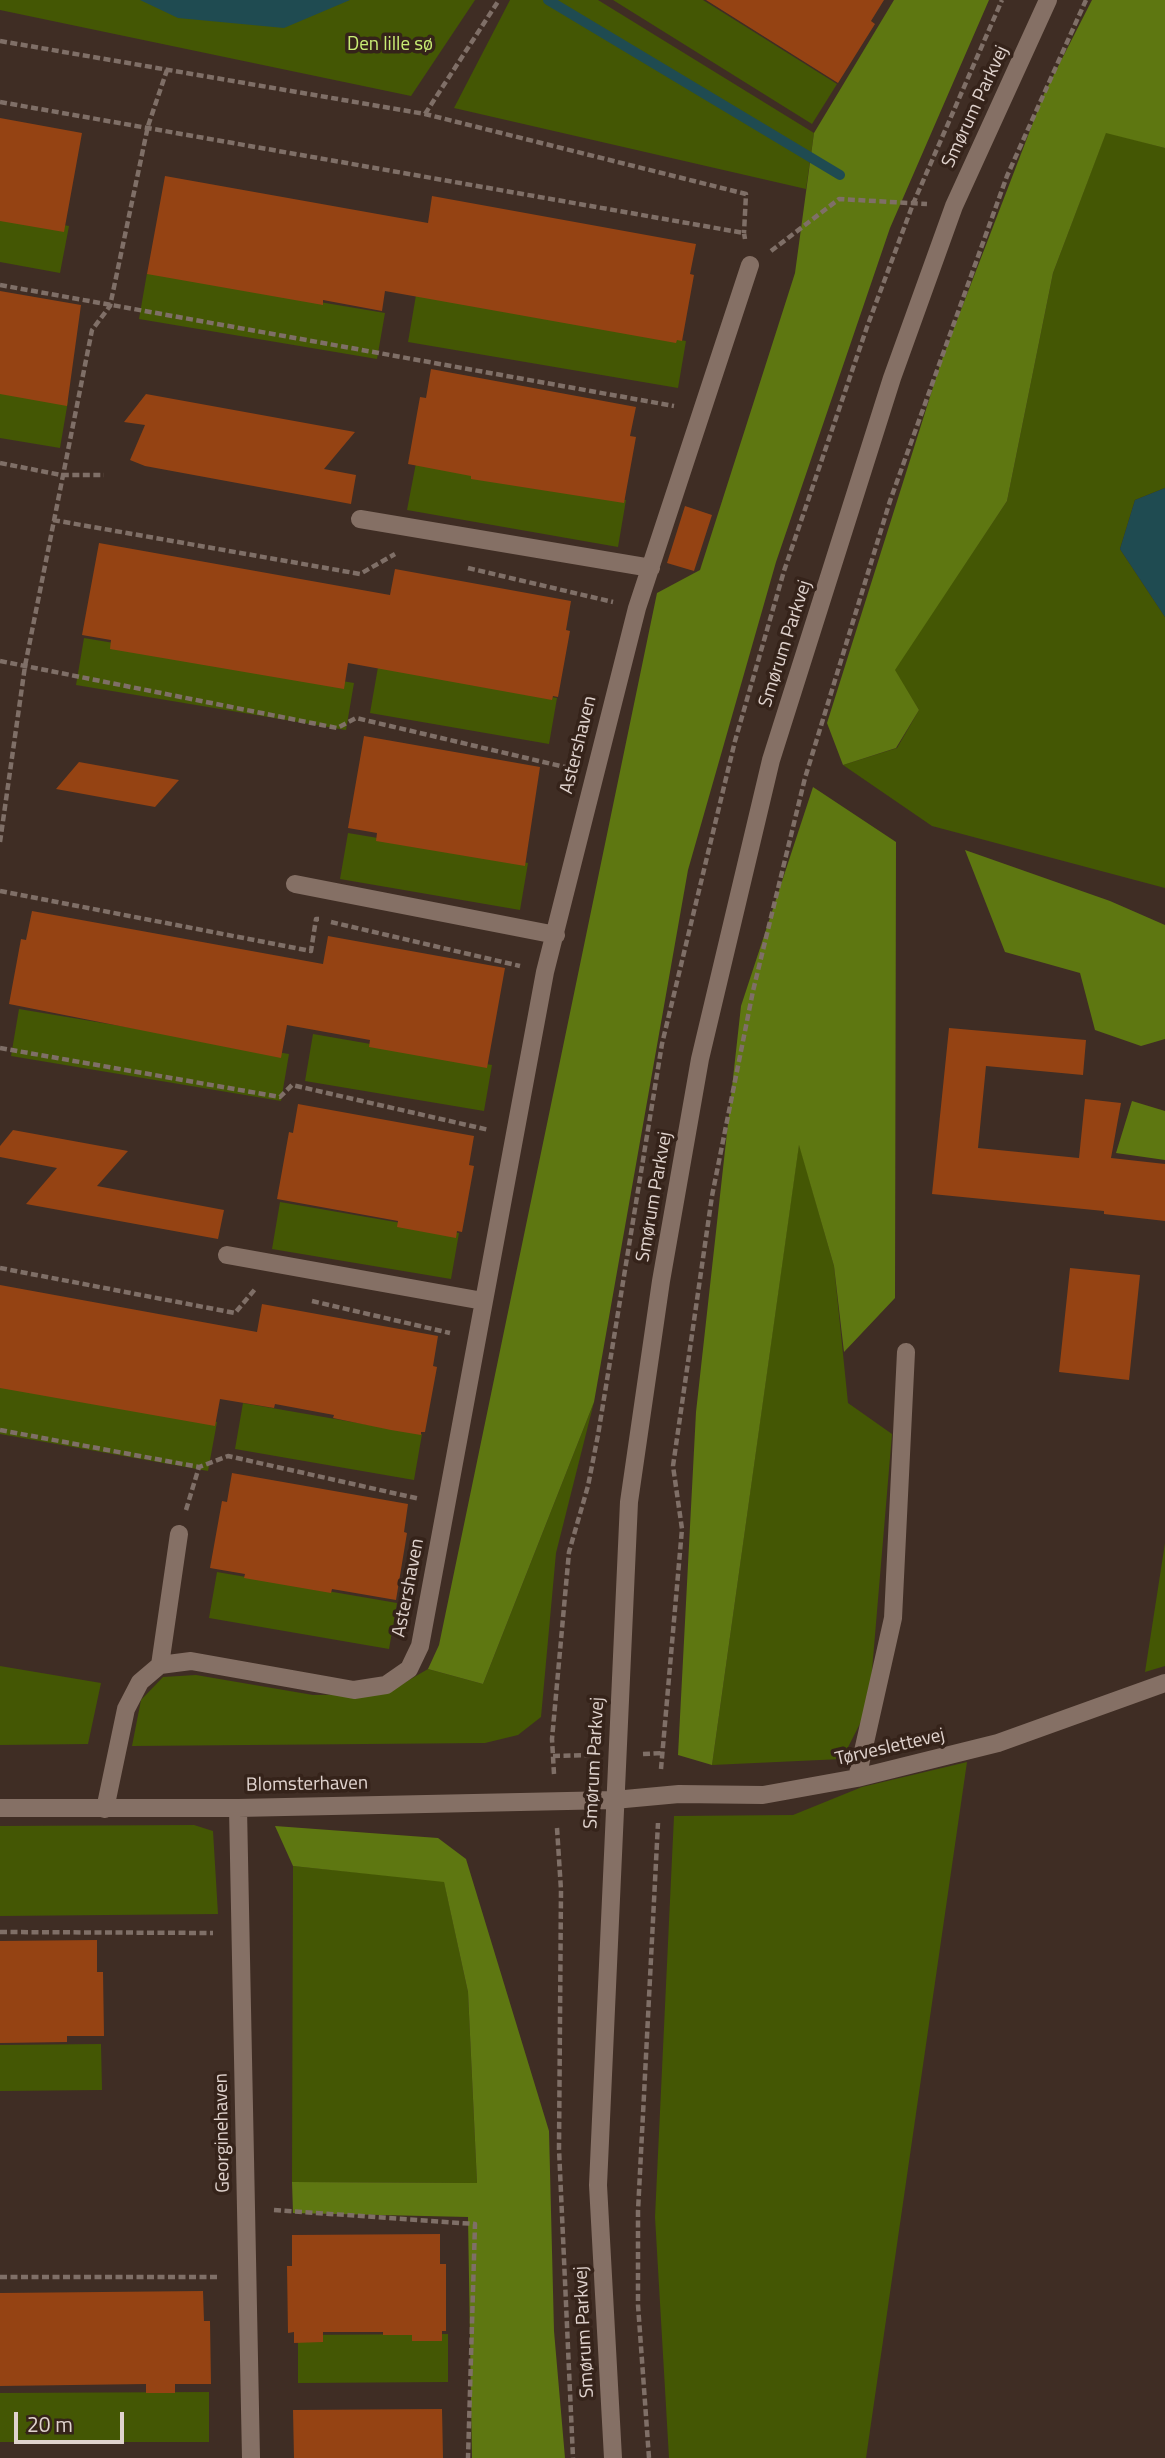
<!DOCTYPE html>
<html>
<head>
<meta charset="utf-8">
<style>
  body { margin:0 }
  #map { position:relative; width:1165px; height:2458px; overflow:hidden; background:#3f2d24; font-family:"Titillium Web",sans-serif }
  canvas { display:block }
  .scale { position:absolute; left:14px; top:2412px; width:110px; height:32px; box-sizing:border-box; border:4px solid #e0d3ce; border-top:0; padding-left:9px; font-size:21px; line-height:24px; white-space:nowrap; color:#e0d3ce; -webkit-text-stroke:5px #35231a; paint-order:stroke }
</style>
</head>
<body>
<div id="map">
<canvas width="1165" height="2458"></canvas>
<div class="scale">20 m</div>
</div>
<script>
const g = document.querySelector('canvas').getContext('2d');
g.lineJoin = 'round';
function fill(path, color) {
  g.fillStyle = color;
  g.fill(path, 'evenodd');
}
function poly(rows) {
  const path = new Path2D();
  for (const r of rows) {
    path.moveTo(r[0], r[1]);
    for (let i = 2; i < r.length; i += 2) path.lineTo(r[i], r[i + 1]);
  }
  return path;
}
function stroke(path, color, width, dash) {
  g.strokeStyle = color;
  g.lineWidth = width;
  g.lineCap = dash ? 'butt' : 'round';
  g.setLineDash(dash || []);
  g.stroke(path);
}
function label(font, color, halo, rows, align = 'center') {
  g.font = font + ' "Titillium Web",sans-serif';
  g.lineWidth = 7;
  g.setLineDash([]);
  g.textBaseline = 'middle';
  g.strokeStyle = halo;
  g.fillStyle = color;
  for (const [text, x, y, turn = 0] of rows) {
    g.save();
    g.translate(x, y);
    g.rotate((+turn || 0) * Math.PI / 180);
    g.textAlign = isNaN(turn) ? turn : align;
    if (halo) g.strokeText(text, 0, 0);
    g.fillText(text, 0, 0);
    g.restore();
  }
}
fill(poly([
  [0,0,475,0,411,96,0,10],
  [510,0,598,0,814,133,806,189,454,108],
  [613,0,703,0,837,84,812,124],
  [1106,132,1165,148,1165,488,1135,500,1120,549,1165,617,1165,888,932,826,843,765,897,748,919,710,894,670,1007,501,1053,273],
  [0,214,69,226,60,273,0,262],
  [147,273,385,313,377,359,139,319],
  [416,295,686,341,678,388,408,342],
  [0,389,68,401,60,448,0,438],
  [416,463,626,500,618,547,407,510],
  [84,638,354,683,346,730,76,685],
  [378,667,557,698,549,744,370,713],
  [348,833,528,863,520,910,340,879],
  [19,1009,289,1054,281,1101,11,1056],
  [313,1034,492,1065,484,1111,305,1081],
  [799,1143,834,1266,848,1403,892,1434,869,1706,842,1759,712,1765],
  [280,1202,459,1233,451,1279,272,1249],
  [0,1383,217,1422,208,1471,0,1434],
  [594,1402,556,1553,541,1717,518,1735,485,1743,132,1746,141,1700,163,1677,196,1675,313,1695,385,1694,428,1669,483,1684],
  [243,1403,422,1434,414,1480,235,1449],
  [1165,1543,1165,1666,1145,1672],
  [217,1572,397,1603,389,1649,209,1618],
  [0,1666,101,1683,88,1744,0,1745],
  [967,1762,866,2458,669,2458,655,2217,674,1816,793,1815,862,1787],
  [194,1825,213,1831,218,1914,0,1916,0,1826],
  [293,1866,444,1881,468,1992,477,2183,292,2182],
  [101,2044,102,2090,0,2091,0,2045],
  [448,2334,448,2382,298,2383,298,2335],
  [209,2392,209,2442,0,2442,0,2393]
]), '#445704');
fill(poly([
  [894,0,989,0,890,228,776,562,688,870,594,1402,483,1684,428,1669,439,1645,657,593,700,570,795,273,814,133],
  [1092,0,1165,0,1165,148,1106,133,1053,273,1007,501,895,670,919,710,896,748,843,765,827,723,941,362,1044,94],
  [813,787,896,842,895,1298,844,1352,834,1266,799,1145,712,1765,678,1755,696,1412,741,1006],
  [965,850,1110,901,1165,925,1165,1039,1141,1046,1095,1030,1080,973,1005,952],
  [1132,1101,1165,1111,1165,1160,1116,1153],
  [275,1826,438,1838,466,1859,549,2131,554,2331,565,2458,472,2458,468,2217,293,2213,292,2182,477,2183,468,1992,444,1882,293,1866]
]), '#5e7711');
fill(poly([
  [140,0,350,0,284,28,178,18],
  [1165,488,1165,617,1120,549,1135,500]
]), '#1f4b51');
stroke(poly([
  [548,0,840,175]
]), '#1f4b51', 10);
fill(poly([
  [706,0,884,0,871,21,875,24,838,83],
  [0,118,82,133,64,232,0,221],
  [165,176,428,223,432,196,696,244,690,274,694,275,682,341,677,340,676,343,385,291,382,311,323,300,323,305,147,274],
  [0,291,81,305,67,406,0,394],
  [431,369,636,407,630,436,636,437,624,503,471,479,471,476,408,464,420,397,426,398],
  [146,394,355,432,324,469,356,475,351,504,145,466,130,460,145,425,124,422],
  [685,506,712,515,694,571,667,563],
  [99,543,390,595,395,569,571,601,566,630,570,631,558,697,553,696,552,700,348,663,344,689,110,649,111,640,82,635],
  [364,736,540,767,525,866,376,841,377,833,348,828],
  [79,762,179,780,155,807,56,789],
  [32,911,323,964,328,936,505,968,487,1068,369,1047,370,1040,287,1025,281,1058,9,1004,21,939,26,940],
  [949,1028,1086,1040,1083,1075,986,1066,978,1148,1079,1158,1085,1099,1121,1103,1111,1158,1165,1164,1165,1221,1104,1214,1104,1211,932,1194],
  [298,1104,474,1136,469,1165,474,1166,462,1232,457,1231,456,1238,397,1227,398,1221,277,1199,289,1132,293,1133],
  [13,1130,128,1151,97,1186,224,1210,218,1239,26,1204,57,1168,0,1157,0,1146],
  [1070,1268,1140,1275,1129,1380,1059,1372],
  [0,1285,257,1332,262,1304,438,1336,433,1366,437,1367,425,1432,421,1432,421,1435,391,1430,333,1418,334,1415,275,1404,274,1408,220,1399,215,1426,0,1388],
  [232,1473,408,1504,404,1532,407,1533,396,1600,332,1589,331,1593,244,1578,245,1574,210,1568,222,1501,227,1502],
  [97,1940,97,1972,103,1972,104,2036,67,2036,67,2042,0,2043,0,1941],
  [440,2234,440,2264,446,2264,446,2331,442,2331,442,2341,412,2341,412,2335,383,2335,383,2332,323,2332,323,2342,294,2343,294,2332,288,2333,287,2266,292,2266,292,2235],
  [203,2291,204,2321,210,2321,211,2384,175,2384,175,2393,146,2393,146,2384,0,2386,0,2293],
  [442,2409,443,2458,294,2458,293,2410]
]), '#954313');
stroke(poly([
  [0,41,425,114,746,194,744,233],
  [0,102,744,233,745,239],
  [425,114,499,0],
  [771,251,839,199,927,204],
  [0,285,674,406],
  [0,463,61,475,104,475],
  [53,520,360,574,395,554],
  [468,568,613,602],
  [0,661,337,728,356,718,569,768],
  [0,842,25,666,92,330,110,306,148,126,167,70],
  [0,891,311,951,316,919,319,919],
  [331,922,520,966],
  [0,1048,280,1097,292,1085,489,1130],
  [0,1268,235,1313,256,1288],
  [312,1301,450,1333],
  [0,1430,199,1467,228,1456,420,1499],
  [186,1510,199,1467],
  [643,1754,663,1753],
  [553,1756,592,1755],
  [661,1769,682,1529,673,1466,712,1196,753,991,805,778,890,501,1007,176,1086,0],
  [554,1774,552,1739,569,1552,588,1486,598,1435,662,1044,735,741,784,571,867,327,913,204,1002,0],
  [557,1828,561,1890,559,2149,573,2458],
  [0,1932,213,1933],
  [274,2210,475,2224,468,2458],
  [0,2277,220,2277],
  [649,2458,638,2305,638,2211,658,1823]
]), '#7f6f67', 4.5, [7, 3.5]);
stroke(poly([
  [360,519,651,568],
  [295,884,556,935],
  [227,1255,483,1301],
  [160,1665,179,1534],
  [857,1778,893,1618,906,1352],
  [0,1808,238,1808,614,1800,679,1794,763,1795,857,1778,998,1743,1165,1683],
  [238,1808,251,2458],
  [105,1809,126,1709,140,1682,160,1665,191,1661,354,1690,386,1685,409,1669,420,1646,545,972,637,608,750,265],
  [613,2458,598,2185,629,1502,661,1281,700,1059,771,760,892,378,954,206,1048,0]
]), '#857065', 18);
label('19px', '#c9ed74', '#35231a', [
  ["Den lille sø",390,45]
]);
label('19px', '#e0d3ce', '#35231a', [
  ["Smørum Parkvej",976,107,-65],
  ["Smørum Parkvej",786,644,-72],
  ["Astershaven",579,745,-76],
  ["Smørum Parkvej",655,1197,-80],
  ["Astershaven",409,1588,-79],
  ["Tørveslettevej",890,1748,-13],
  ["Smørum Parkvej",595,1763,-87],
  ["Blomsterhaven",307,1785,-1],
  ["Georginehaven",223,2133,-91],
  ["Smørum Parkvej",585,2332,-93]
]);
</script>
</body>
</html>
